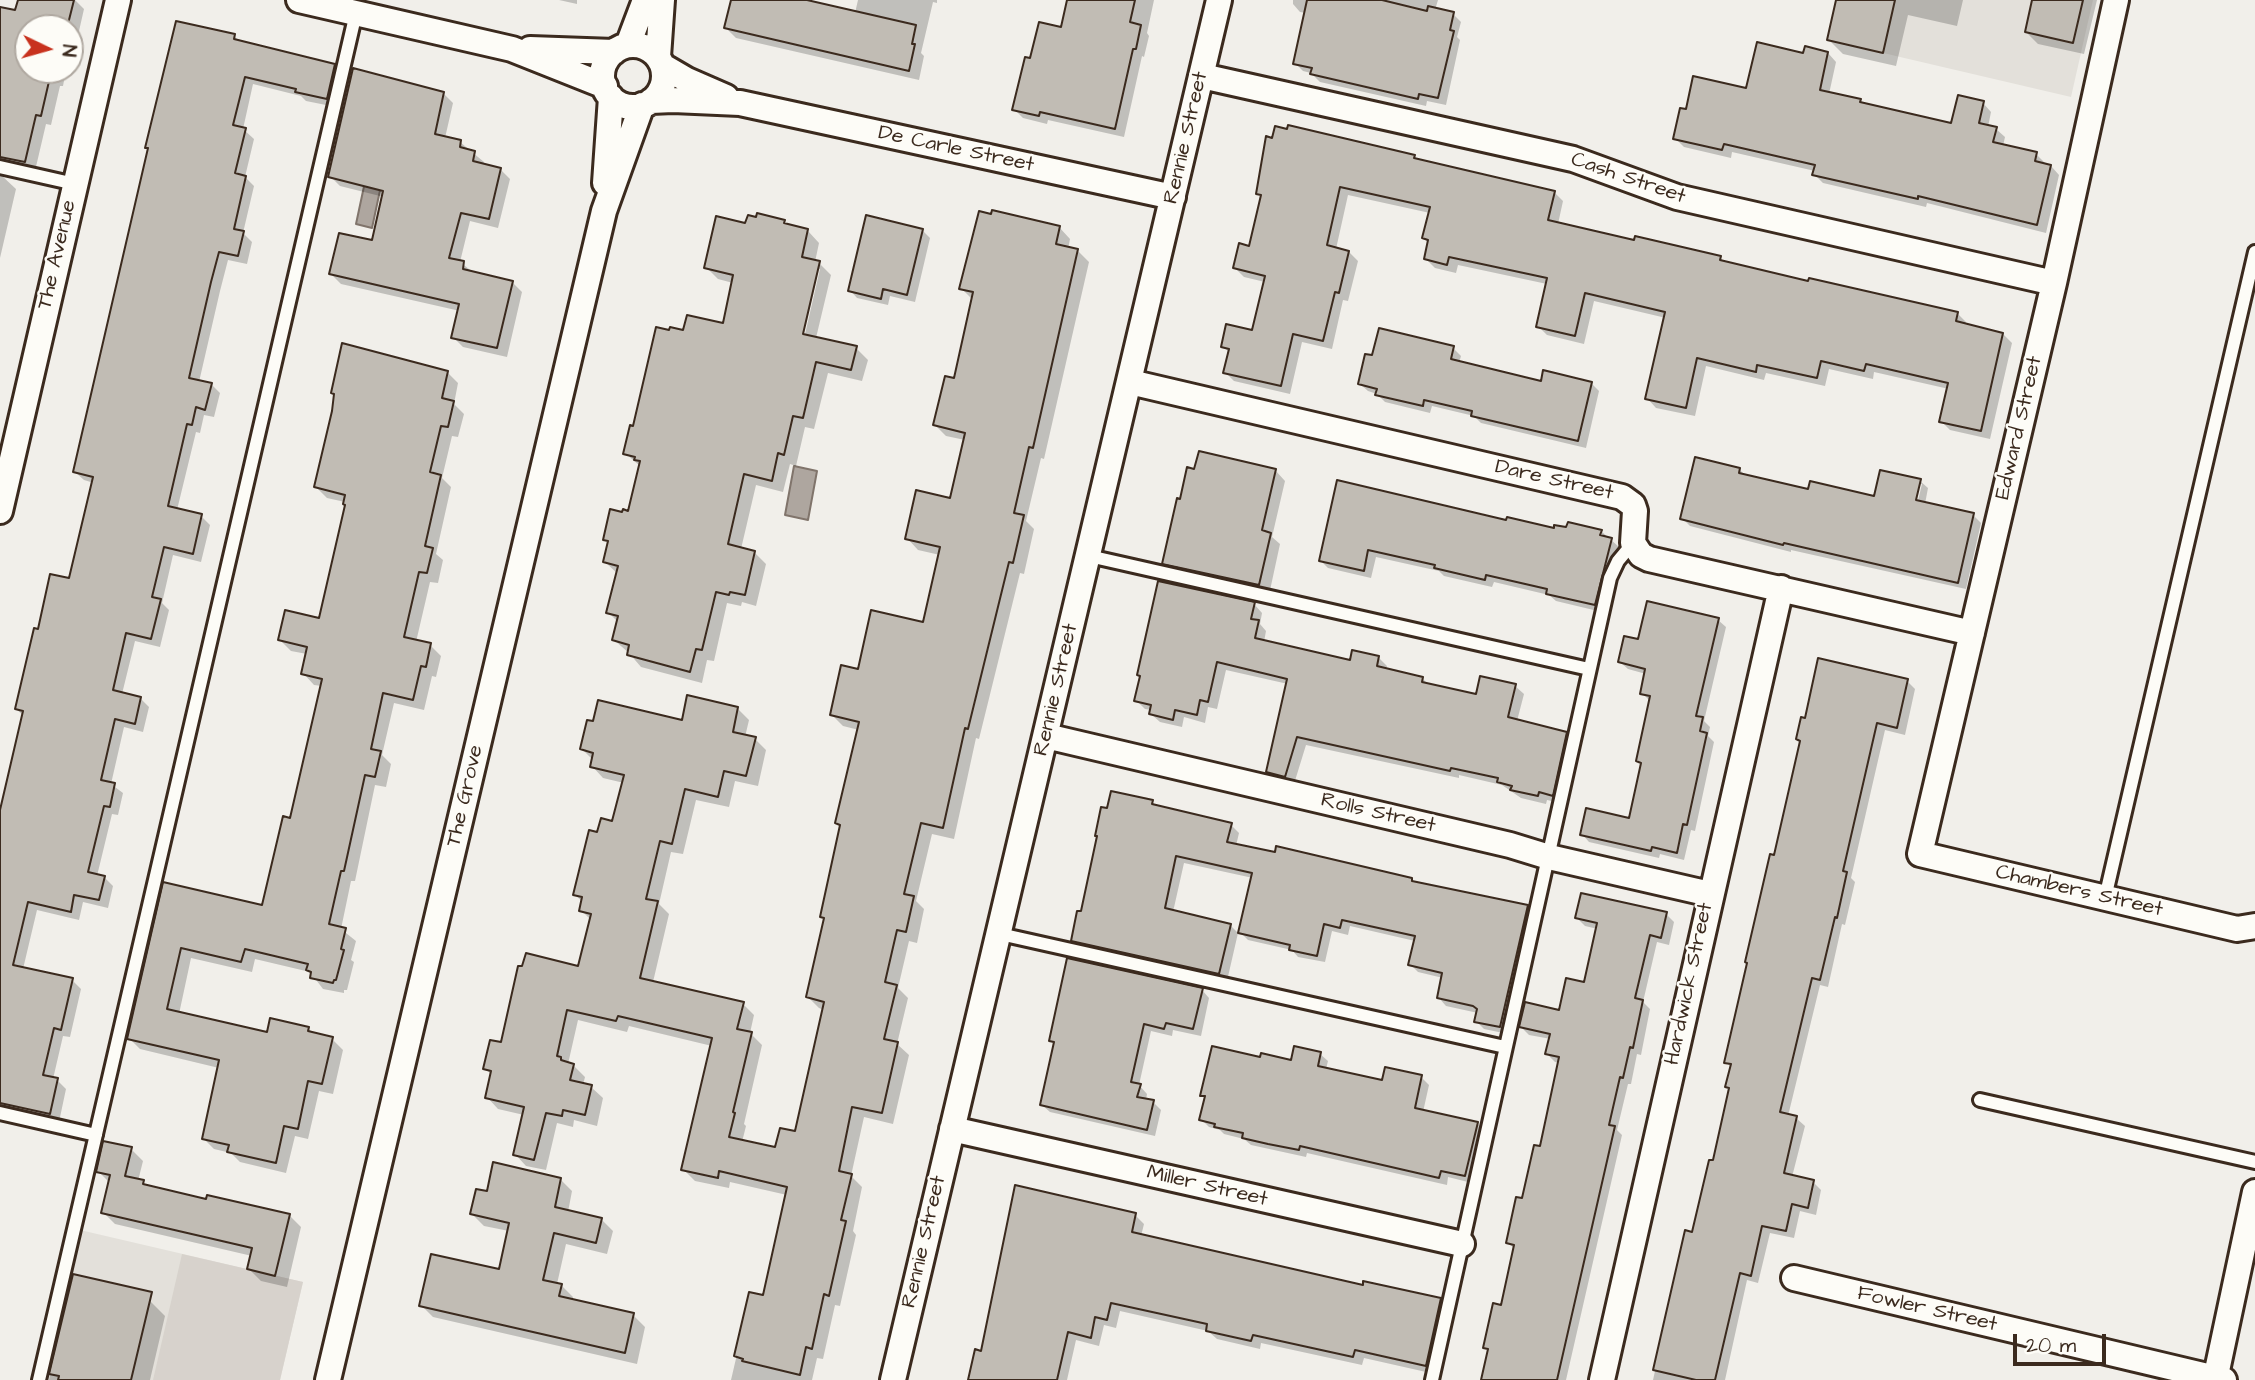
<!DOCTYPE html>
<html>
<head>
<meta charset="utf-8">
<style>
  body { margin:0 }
  #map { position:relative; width:2255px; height:1380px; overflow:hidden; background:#f1efea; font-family:"Architects Daughter",sans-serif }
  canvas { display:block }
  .north { position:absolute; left:14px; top:14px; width:70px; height:70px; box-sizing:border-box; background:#fdfcf7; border:2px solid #afa8a0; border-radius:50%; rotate:95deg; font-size:19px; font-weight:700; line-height:28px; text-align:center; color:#3b2a1e }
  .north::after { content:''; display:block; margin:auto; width:24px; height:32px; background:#c8321e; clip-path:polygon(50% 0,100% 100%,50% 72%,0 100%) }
  .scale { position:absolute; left:2013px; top:1334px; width:93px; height:32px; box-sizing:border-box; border:4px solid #3b2a1e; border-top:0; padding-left:9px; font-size:21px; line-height:24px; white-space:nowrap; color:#3b2a1e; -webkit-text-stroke:5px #fdfcf7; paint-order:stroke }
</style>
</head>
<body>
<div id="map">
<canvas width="2255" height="1380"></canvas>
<div class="north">N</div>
<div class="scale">20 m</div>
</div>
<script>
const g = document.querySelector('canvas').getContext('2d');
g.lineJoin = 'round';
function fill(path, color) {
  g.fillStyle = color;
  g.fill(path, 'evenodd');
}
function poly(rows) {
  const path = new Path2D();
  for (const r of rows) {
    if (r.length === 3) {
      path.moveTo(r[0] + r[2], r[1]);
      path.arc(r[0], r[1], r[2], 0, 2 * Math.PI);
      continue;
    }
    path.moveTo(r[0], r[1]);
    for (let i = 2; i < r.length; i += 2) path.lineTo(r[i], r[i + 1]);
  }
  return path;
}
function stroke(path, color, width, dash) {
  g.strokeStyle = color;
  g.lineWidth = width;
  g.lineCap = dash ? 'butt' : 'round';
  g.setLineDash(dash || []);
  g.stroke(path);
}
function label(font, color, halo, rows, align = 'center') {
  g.font = font + ' "Architects Daughter",sans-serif';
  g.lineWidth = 5;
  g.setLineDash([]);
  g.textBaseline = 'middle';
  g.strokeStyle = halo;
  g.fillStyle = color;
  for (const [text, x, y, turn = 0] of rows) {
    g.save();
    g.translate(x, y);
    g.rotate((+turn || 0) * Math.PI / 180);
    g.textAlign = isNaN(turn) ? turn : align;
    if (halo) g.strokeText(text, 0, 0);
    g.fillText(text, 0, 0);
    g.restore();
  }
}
fill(poly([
  [1895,0,2093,0,2071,97,1883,53],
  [80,1230,303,1282,280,1380,45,1380]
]), '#e3e0da');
fill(poly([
  [182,1254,303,1282,280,1380,153,1380]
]), '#d7d2cc');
const water = poly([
  [366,177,382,181,372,228,356,224,366,177],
  [794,466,817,471,808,520,785,515,794,466]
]);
fill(water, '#aea69f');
stroke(water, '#80746b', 2);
fill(poly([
  [20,0,75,0,84,9,72,62,70,28,28,28,28,70,66,70,63,86,60,86,51,125,46,124,35,171,9,168,1,175,16,189,0,258,0,9,17,13],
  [559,0,577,0,577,4],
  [737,0,805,0,855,13,858,0,937,0,937,3,933,2,921,53,924,56,919,80,736,38,726,28],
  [1069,0,1154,0,1147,33,1149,36,1144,57,1142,56,1124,137,1048,120,1047,124,1023,118,1014,109,1032,60,1062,29],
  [1293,0,1438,0,1435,10,1453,14,1461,22,1457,37,1460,40,1446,105,1427,101,1426,106,1320,82,1311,73,1303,71,1295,63,1306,13,1300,12,1293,4],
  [1838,0,1963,0,1957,26,1908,15,1896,66,1843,54,1829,40],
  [2034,0,2097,0,2084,54,2038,44,2026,32],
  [234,36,241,43,334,66,343,75,336,107,306,101,301,96,253,84,243,129,254,139,245,177,254,186,243,233,252,242,247,264,228,260,220,291,199,382,211,384,220,393,214,417,204,415,200,433,196,432,177,510,201,516,210,525,201,562,173,555,162,603,169,610,160,647,135,641,122,694,140,698,149,707,143,732,124,727,111,784,123,793,118,815,112,814,97,876,104,877,113,886,108,908,83,902,79,920,37,910,23,969,72,980,81,989,70,1037,63,1036,53,1079,57,1080,66,1089,59,1122,4,1109,0,1120,0,816,24,716,16,709,39,631,70,580,94,483,84,480,75,472,149,150,147,147],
  [1828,53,1836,62,1829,94,1860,101,1864,105,1952,126,1983,103,1991,112,1988,127,1996,129,2005,137,2003,146,2036,154,2045,163,2044,165,2051,166,2059,175,2046,233,1927,203,1926,207,1823,183,1814,174,1815,171,1732,152,1731,158,1684,147,1675,138,1687,111,1748,91,1805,55],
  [443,93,453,103,445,138,460,142,484,162,483,165,500,169,510,179,498,228,470,221,460,262,474,273,512,282,522,292,507,357,463,347,453,337,460,311,341,284,331,274,374,243,384,197,340,186,330,176],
  [1414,157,1418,161,1554,192,1563,201,1558,224,1636,242,1720,258,1725,263,1810,283,1957,313,1966,322,1965,325,2003,334,2012,343,1990,439,1950,430,1941,421,1949,389,1874,372,1873,379,1829,369,1825,386,1766,373,1764,380,1706,366,1695,416,1656,408,1647,398,1666,318,1594,301,1584,344,1547,335,1538,326,1547,284,1458,265,1456,273,1435,268,1426,259,1429,243,1424,238,1430,213,1348,195,1336,249,1349,252,1358,261,1348,301,1343,300,1332,349,1302,342,1290,394,1234,381,1225,372,1230,353,1223,346,1253,332,1265,282,1244,277,1235,268,1251,248,1262,197,1258,194],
  [784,222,789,226,808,231,819,243,815,262,819,263,831,275,816,338,856,348,868,360,862,381,828,373,814,429,805,427,796,466,790,464,783,492,756,485,741,549,754,552,766,564,756,606,742,602,741,606,727,603,714,661,707,660,702,683,641,667,629,653,614,640,618,622,608,612,618,574,605,562,609,543,605,539,623,514,629,513,640,466,625,453,634,428,685,332,724,326,733,283,718,279,706,267,747,225],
  [816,269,820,269,803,343,799,342],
  [1059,227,1070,239,1068,249,1077,250,1089,262,1044,459,1041,458,1026,521,1034,529,1024,574,1020,573,979,739,976,738,954,839,932,834,916,901,924,909,917,943,909,941,898,988,908,998,897,1044,909,1055,893,1124,864,1117,851,1176,862,1187,853,1231,856,1235,840,1306,835,1305,823,1359,817,1358,812,1380,731,1380,751,1294,764,1297,787,1195,730,1182,729,1188,695,1181,683,1169,712,1046,629,1026,627,1032,578,1020,568,1064,573,1065,585,1077,583,1085,591,1087,603,1098,597,1126,574,1120,573,1127,557,1123,546,1170,526,1166,515,1154,524,1115,498,1109,487,1097,492,1075,485,1068,502,1044,524,968,579,968,591,920,581,910,583,902,575,895,599,834,614,823,624,783,603,778,592,766,593,760,582,749,738,709,749,720,745,737,755,739,766,750,758,786,735,781,729,807,696,800,683,854,671,852,659,904,669,914,653,982,743,1004,754,1015,750,1033,762,1045,744,1124,746,1126,742,1142,777,1150,796,1133,824,1010,819,1008,808,997,825,921,822,917,842,827,837,823,859,730,843,726,832,715,859,671,924,624,940,555,918,550,907,538,952,501,965,440,946,436,935,425,955,380,973,300,961,288],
  [922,230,930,238,915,302,890,296,888,305,857,298,850,290],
  [1453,348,1461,356,1459,363,1542,383,1591,383,1599,391,1586,448,1481,423,1474,416,1432,406,1430,413,1385,402,1377,394,1368,391,1360,384],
  [447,372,458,383,454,404,464,414,458,437,452,436,442,478,451,487,436,554,443,560,438,583,430,582,416,642,430,645,441,656,436,677,432,676,424,710,394,703,382,755,391,764,386,787,375,785,355,881,351,881,341,929,356,941,351,960,354,962,347,990,344,990,344,993,323,989,310,972,255,959,252,972,191,958,179,1014,268,1034,308,1028,315,1035,332,1039,343,1050,333,1094,319,1091,308,1139,295,1136,286,1173,240,1162,231,1153,214,1149,203,1138,219,1068,140,1049,129,1038,165,884,264,907,292,820,322,686,314,685,303,673,307,654,291,651,280,640,320,620,347,506,345,502,327,498,316,487],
  [1739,469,1746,476,1810,491,1875,498,1920,481,1928,488,1925,504,1973,515,1981,523,1966,589,1791,550,1791,552,1690,526,1682,518],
  [1918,484,1922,484,1916,509,1913,508],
  [1275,470,1285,481,1272,537,1280,544,1269,595,1174,573,1164,563],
  [1338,483,1508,522,1555,530,1601,531,1619,547,1602,612,1556,601,1549,595,1494,582,1492,587,1444,576,1439,571,1376,557,1371,578,1328,568,1321,561],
  [1254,604,1262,613,1260,624,1266,631,1264,642,1351,662,1378,657,1387,666,1386,670,1422,678,1429,685,1477,696,1515,686,1524,694,1517,721,1566,733,1575,742,1561,803,1547,800,1546,804,1521,798,1502,785,1459,775,1459,778,1306,745,1294,784,1276,780,1268,772,1288,684,1226,670,1217,709,1208,707,1205,723,1184,717,1182,727,1160,722,1151,714,1152,710,1145,709,1136,700],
  [1718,620,1726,627,1704,721,1710,727,1708,736,1714,742,1695,831,1691,830,1684,860,1660,854,1659,858,1589,842,1582,834,1630,820,1642,766,1638,761,1651,702,1642,693,1646,674,1628,669,1620,662,1639,641],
  [1907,681,1915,689,1905,735,1885,730,1851,878,1855,882,1845,925,1842,924,1828,987,1820,985,1788,1116,1796,1118,1805,1126,1792,1177,1813,1182,1821,1190,1816,1215,1800,1211,1794,1238,1770,1233,1758,1283,1747,1280,1725,1380,1653,1380,1686,1232,1694,1234,1714,1162,1730,1090,1727,1087,1732,1068,1726,1062,1802,743,1798,739,1806,720],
  [1152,802,1157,807,1231,825,1239,833,1236,846,1411,879,1416,883,1527,907,1535,915,1508,1034,1484,1029,1476,1021,1478,1013,1446,1006,1439,998,1443,978,1418,972,1410,964,1415,941,1350,926,1348,935,1332,931,1325,962,1298,957,1292,950,1248,940,1240,932,1253,878,1184,863,1173,912,1230,925,1238,933,1227,981,1080,948,1072,940,1082,914],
  [1666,914,1674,922,1669,945,1657,942,1643,1002,1650,1009,1641,1055,1637,1054,1631,1084,1628,1084,1617,1130,1622,1135,1566,1380,1483,1380,1489,1351,1485,1347,1502,1307,1515,1249,1508,1243,1541,1148,1560,1063,1555,1062,1547,1054,1551,1039,1529,1035,1521,1027,1560,1012,1585,984,1598,929,1585,926,1577,918],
  [1202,990,1209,998,1201,1036,1173,1030,1172,1036,1151,1031,1139,1085,1147,1094,1146,1100,1153,1102,1161,1110,1155,1136,1050,1112,1042,1105,1055,1046,1050,1040],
  [1320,1054,1328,1061,1326,1069,1383,1082,1421,1077,1429,1085,1423,1112,1477,1123,1485,1131,1472,1183,1448,1177,1447,1185,1307,1153,1306,1157,1251,1145,1244,1139,1224,1134,1220,1130,1209,1127,1201,1119,1206,1099,1202,1095,1262,1059,1293,1062],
  [131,1149,143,1161,138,1181,149,1188,207,1201,289,1215,301,1227,287,1287,261,1281,249,1269,252,1256,115,1224,103,1212,110,1183,98,1171],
  [560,1179,572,1191,568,1212,601,1219,613,1231,607,1254,566,1244,557,1284,562,1286,573,1297,573,1301,633,1315,645,1327,637,1364,433,1317,421,1305,500,1271,509,1231,484,1226,472,1214,488,1193],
  [1135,1215,1144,1224,1141,1236,1364,1287,1440,1300,1449,1309,1435,1374,1364,1358,1362,1365,1261,1343,1260,1349,1217,1339,1208,1331,1120,1311,1116,1328,1104,1325,1099,1346,1076,1340,1067,1380,972,1380,982,1353],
  [72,1282,149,1300,165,1316,150,1380,49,1380]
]), '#0003');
const building = poly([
  [18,0,74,0,67,28,28,28,28,70,54,70,53,77,50,77,41,116,36,115,25,162,0,157,0,7,15,10,18,0],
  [731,0,807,0,916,25,912,44,915,44,909,71,724,28,731,0],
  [1067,0,1135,0,1130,22,1141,25,1136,49,1133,49,1115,129,1040,112,1039,116,1012,110,1025,57,1030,58,1039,22,1061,27,1067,0],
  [1307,0,1382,0,1427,11,1428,6,1454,12,1450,30,1454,31,1438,98,1419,94,1418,99,1310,74,1312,68,1293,64,1307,0],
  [1836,0,1895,0,1883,53,1827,40,1836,0],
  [2032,0,2083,0,2073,43,2025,32,2032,0],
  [176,21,235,34,234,39,335,64,327,99,295,92,296,89,245,77,233,125,246,128,235,173,246,176,234,229,244,231,238,256,219,252,211,282,189,378,212,383,205,410,196,407,192,425,187,424,168,506,202,514,193,554,164,547,152,597,161,599,151,639,126,633,113,690,141,697,135,724,115,719,101,780,115,783,110,807,104,806,88,872,105,876,99,900,74,895,71,912,28,902,13,965,73,978,61,1030,54,1028,43,1075,58,1078,50,1114,0,1103,0,810,23,711,15,709,34,628,38,629,50,574,69,578,93,477,73,472,148,148,145,148,176,21],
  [1757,42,1803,53,1805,46,1828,52,1820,90,1861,99,1860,102,1951,123,1958,95,1984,101,1979,123,1997,127,1993,142,2037,152,2035,161,2051,165,2037,225,1918,196,1918,199,1812,175,1815,165,1724,144,1722,150,1673,139,1680,108,1686,109,1693,76,1746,88,1757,42],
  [353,68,444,92,435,134,461,140,460,147,475,151,473,161,501,168,489,219,461,213,449,258,464,261,463,269,513,281,497,348,451,338,459,304,329,274,339,233,372,240,383,191,328,177,353,68],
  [1288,125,1415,155,1414,158,1555,191,1548,220,1634,240,1635,236,1721,256,1720,260,1808,281,1809,278,1958,312,1956,321,2003,333,1981,431,1939,422,1948,383,1866,364,1864,371,1821,361,1817,378,1757,365,1756,372,1697,358,1686,408,1645,399,1665,312,1585,293,1575,336,1536,327,1547,278,1449,257,1447,265,1424,259,1428,240,1422,238,1430,207,1340,187,1327,245,1349,251,1339,293,1335,292,1323,341,1293,334,1281,386,1223,373,1229,349,1221,347,1226,324,1252,330,1265,276,1233,268,1239,243,1249,246,1261,195,1256,194,1266,136,1272,138,1275,126,1287,129,1288,125],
  [992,210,1060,226,1056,244,1078,249,1033,448,1029,447,1014,513,1024,515,1013,563,1009,562,968,729,965,728,943,828,921,823,904,894,914,896,906,932,897,930,885,982,897,985,884,1039,898,1042,882,1113,852,1107,839,1171,852,1174,841,1220,846,1221,829,1296,824,1294,812,1349,806,1347,800,1375,742,1361,743,1359,734,1356,749,1292,763,1295,787,1187,719,1171,718,1178,681,1170,712,1038,618,1016,616,1021,567,1010,557,1056,561,1057,561,1060,574,1064,570,1080,592,1085,585,1115,563,1110,562,1116,546,1113,534,1160,513,1155,524,1107,485,1098,491,1071,483,1069,490,1040,501,1042,518,966,522,966,526,953,578,966,591,914,579,911,582,897,573,895,589,830,597,832,601,818,612,821,624,775,590,767,593,753,580,749,587,720,593,721,598,700,682,720,687,695,738,707,733,732,756,737,746,776,724,771,718,797,685,789,672,844,660,841,646,899,658,901,640,978,744,1002,737,1029,752,1032,733,1112,735,1113,729,1137,775,1147,780,1128,795,1131,824,1002,806,997,824,918,820,917,840,825,835,823,859,722,830,715,841,665,858,669,871,610,923,622,940,547,905,539,916,490,950,498,965,433,933,425,945,376,954,378,973,292,959,289,979,211,991,214,992,210],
  [757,213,785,220,784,223,808,229,802,257,820,261,803,334,857,346,851,370,816,362,803,418,793,416,784,455,778,453,772,481,744,474,728,544,755,551,745,595,730,592,729,595,716,592,702,650,696,649,690,672,627,655,629,645,612,640,618,616,606,613,618,566,603,562,608,541,603,540,610,509,622,512,623,509,628,511,640,461,634,460,635,457,623,454,630,425,633,426,656,327,669,330,670,327,683,330,687,315,723,323,733,275,704,268,716,216,745,223,748,215,756,217,757,213],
  [866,215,923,229,907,295,883,289,881,299,848,291,866,215],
  [1379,328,1454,346,1451,359,1541,381,1543,370,1592,382,1578,441,1471,416,1472,411,1424,400,1423,406,1375,395,1377,389,1358,384,1365,354,1372,355,1379,328],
  [342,343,448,371,442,398,454,401,448,427,441,426,430,472,441,475,425,546,433,548,427,573,419,572,404,637,431,643,426,667,421,666,413,700,383,693,371,749,381,751,375,777,365,775,344,871,341,871,329,924,346,928,341,949,344,950,336,980,334,980,333,983,310,978,311,972,306,970,308,964,245,949,241,962,181,948,167,1009,267,1032,270,1018,309,1027,308,1031,333,1037,322,1084,308,1081,298,1129,284,1126,276,1163,227,1152,229,1145,202,1139,219,1060,127,1039,163,882,262,905,283,816,290,818,322,679,301,674,307,647,278,640,285,610,319,618,345,505,343,504,345,495,314,487,332,411,334,394,331,393,342,343],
  [1199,451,1276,469,1262,530,1271,533,1259,585,1162,564,1177,498,1180,499,1187,467,1194,469,1199,451],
  [1695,457,1740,468,1739,473,1808,489,1810,481,1874,496,1880,470,1921,479,1916,500,1974,513,1958,583,1784,543,1783,545,1680,519,1695,457],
  [1337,480,1506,520,1507,517,1554,528,1554,525,1566,527,1568,522,1602,530,1600,535,1612,538,1595,605,1546,594,1547,589,1486,575,1485,580,1434,568,1435,565,1368,550,1364,571,1319,561,1337,480],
  [1158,581,1255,602,1251,619,1259,620,1255,638,1350,660,1352,650,1379,656,1377,666,1423,677,1422,682,1476,694,1480,676,1516,684,1508,717,1567,732,1553,796,1539,792,1538,796,1510,790,1512,786,1497,782,1498,778,1451,768,1450,771,1297,737,1285,777,1266,772,1287,679,1217,662,1208,702,1200,700,1197,715,1175,710,1173,720,1149,714,1151,705,1134,701,1140,676,1137,675,1158,581],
  [1647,601,1719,618,1696,716,1703,717,1700,731,1707,733,1687,825,1683,824,1677,853,1652,847,1651,851,1580,835,1586,808,1629,818,1641,763,1636,761,1650,696,1640,694,1645,669,1618,662,1624,636,1638,639,1647,601],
  [1818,658,1908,679,1897,728,1877,723,1843,871,1847,872,1837,918,1835,917,1820,980,1812,978,1780,1112,1797,1116,1784,1173,1814,1180,1808,1208,1792,1204,1786,1231,1762,1226,1751,1276,1740,1273,1715,1380,1696,1380,1653,1370,1685,1230,1692,1232,1709,1160,1713,1160,1729,1088,1725,1087,1731,1064,1724,1063,1747,963,1745,962,1770,854,1774,855,1800,741,1796,739,1801,717,1805,718,1818,658],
  [1111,791,1153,800,1152,804,1232,823,1227,842,1275,852,1276,846,1412,878,1412,881,1528,905,1500,1027,1474,1022,1477,1009,1473,1006,1437,998,1442,973,1408,965,1415,936,1342,920,1340,928,1324,924,1317,956,1289,950,1290,945,1238,933,1252,873,1176,856,1165,908,1231,924,1219,974,1071,941,1077,911,1081,911,1097,836,1095,836,1101,807,1107,808,1111,791],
  [1581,893,1667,912,1661,938,1650,935,1635,998,1643,1000,1633,1048,1630,1047,1623,1078,1620,1077,1609,1125,1615,1126,1557,1380,1481,1380,1488,1349,1483,1348,1493,1303,1501,1305,1514,1245,1506,1243,1516,1197,1522,1198,1534,1145,1540,1146,1559,1057,1545,1054,1550,1034,1519,1027,1525,1002,1559,1010,1566,978,1584,982,1597,923,1575,918,1581,893],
  [1067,958,1203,988,1193,1029,1166,1023,1164,1029,1144,1024,1131,1082,1141,1084,1137,1097,1154,1100,1147,1130,1040,1105,1054,1042,1049,1041,1067,958],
  [1212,1046,1260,1057,1261,1053,1291,1060,1294,1046,1321,1052,1318,1066,1382,1080,1385,1067,1422,1075,1415,1108,1478,1122,1465,1176,1441,1171,1439,1178,1300,1146,1299,1150,1268,1144,1242,1138,1243,1133,1214,1127,1215,1124,1199,1120,1205,1096,1200,1096,1212,1046],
  [103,1141,132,1147,125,1176,144,1180,143,1184,206,1199,207,1195,290,1214,275,1276,247,1269,252,1248,101,1213,110,1175,96,1172,103,1141],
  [493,1162,561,1178,555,1207,602,1218,596,1243,554,1233,543,1280,562,1284,559,1296,634,1313,625,1353,419,1306,431,1254,499,1269,509,1223,470,1214,476,1189,487,1191,493,1162],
  [1015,1185,1136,1213,1132,1232,1363,1285,1363,1281,1441,1298,1426,1366,1355,1350,1353,1357,1253,1335,1251,1341,1206,1331,1207,1324,1111,1303,1107,1320,1095,1317,1091,1338,1068,1332,1057,1380,968,1380,975,1349,981,1351,1015,1185],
  [73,1274,152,1292,131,1380,58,1380,59,1376,49,1374,73,1274]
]);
fill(building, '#c1bcb4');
stroke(building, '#3b2a1e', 2);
const service = poly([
  [0,167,75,184],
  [1089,556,1589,669],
  [2105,898,2255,252],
  [1000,934,1505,1047],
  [1980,1100,2255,1162],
  [0,1113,96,1135],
  [39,1380,356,13],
  [1432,1380,1610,578,1618,561,1633,543]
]);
const minor = poly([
  [299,0,512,49,605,86],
  [2116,0,2054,283,1920,854,2237,929,2255,926],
  [628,45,645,0],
  [633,76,31],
  [530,49,614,52],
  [658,57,662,0],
  [663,66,687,80,726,97],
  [1202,76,1573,159,1677,197,2054,283],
  [651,101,673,100,740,103,1173,197],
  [605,183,611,97],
  [1130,382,1622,497,1633,505,1635,511,1633,543,1641,555,1649,559,1972,633],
  [0,511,118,0],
  [1046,736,1510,845,1549,857,1710,894],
  [952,1129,1462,1244],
  [1794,1278,2224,1380],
  [328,1380,604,211,642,105],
  [893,1380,1219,0],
  [1602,1380,1781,588],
  [2215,1380,2255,1192]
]);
stroke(service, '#3b2a1e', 18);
stroke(minor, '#3b2a1e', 30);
stroke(service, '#fdfcf7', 12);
stroke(minor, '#fdfcf7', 24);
label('21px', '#3b2a1e', '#fdfcf7', [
  ["Rennie Street",1187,138,-77],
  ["De Carle Street",956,150,12],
  ["Cash Street",1628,179,19],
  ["The Avenue",58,255,-77],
  ["Edward Street",2020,428,-77],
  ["Dare Street",1554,481,13],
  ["Rennie Street",1057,690,-77],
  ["The Grove",466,796,-77],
  ["Rolls Street",1378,814,13],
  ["Chambers Street",2079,892,13],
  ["Hardwick Street",1690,984,-78],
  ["Miller Street",1207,1187,13],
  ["Rennie Street",925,1242,-77],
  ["Fowler Street",1927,1310,13]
]);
</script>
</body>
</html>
